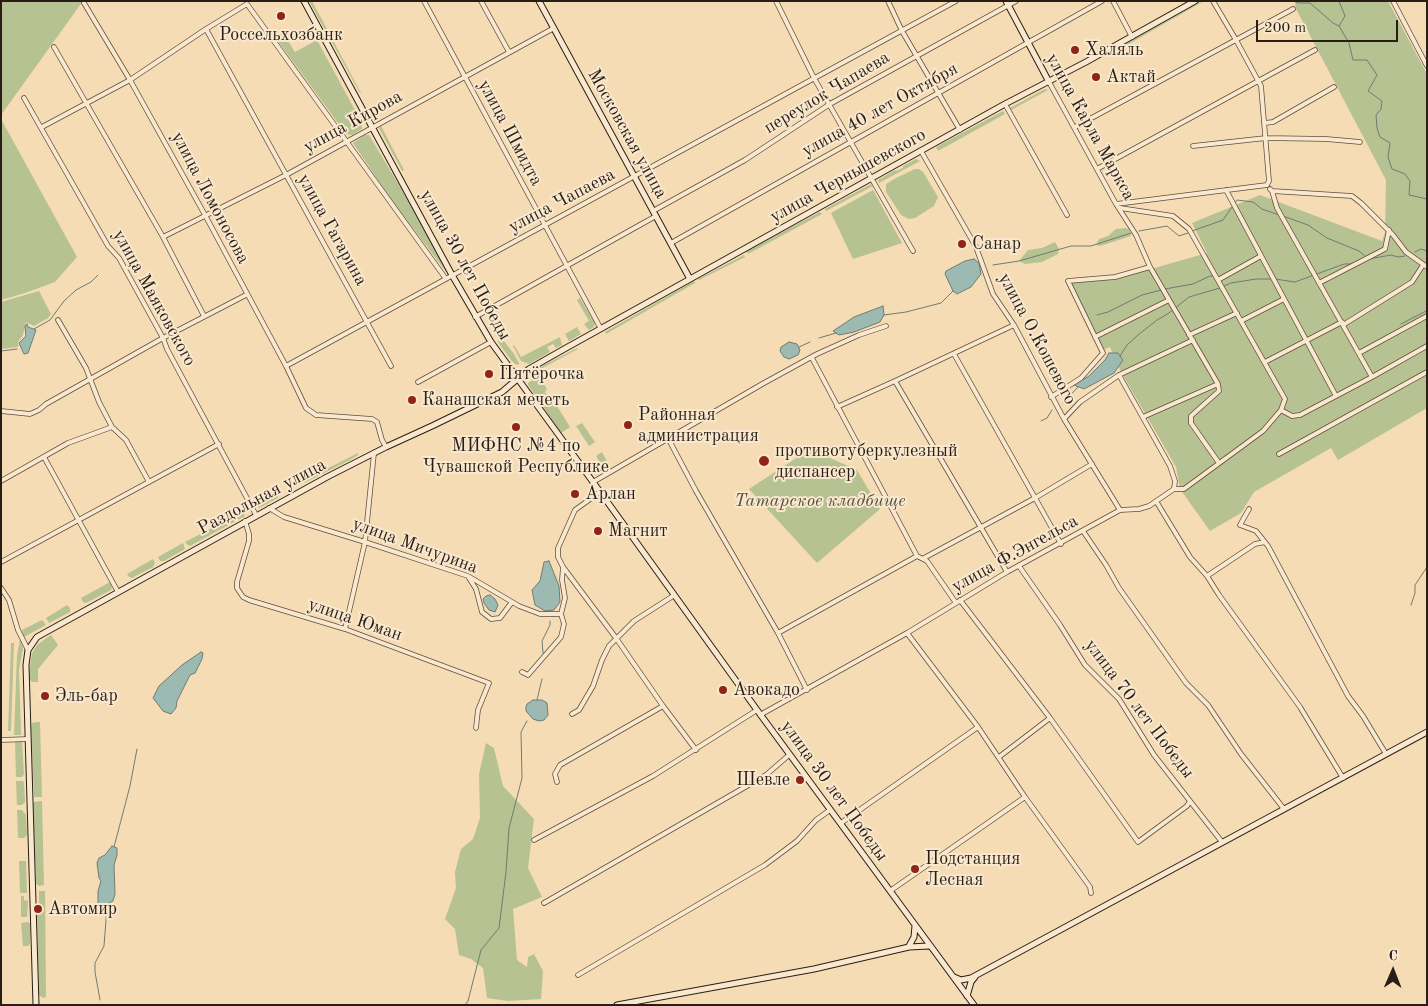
<!DOCTYPE html>
<html>
<head>
<meta charset="utf-8">
<style>
  body { margin:0 }
  #map { position:relative; width:1428px; height:1006px; overflow:hidden; background:#f6dcb4; font-family:"Old Standard TT",serif }
  canvas { display:block }
  .frame { position:absolute; inset:0; border:2px solid #281e16; pointer-events:none }
  .north { position:absolute; left:1368px; top:946px; width:50px; height:50px; -webkit-text-stroke:4px #f9e8ce; paint-order:stroke; rotate:1deg; font-size:14px; font-weight:700; line-height:20px; text-align:center; color:#281e16 }
  .north::after { content:''; display:block; margin:auto; width:18px; height:22px; background:#281e16; clip-path:polygon(50% 0,100% 100%,50% 72%,0 100%) }
  .scale { position:absolute; left:1256px; top:20px; width:142px; height:22px; box-sizing:border-box; border:2px solid #281e16; border-top:0; padding-left:6px; font-size:15px; line-height:18px; white-space:nowrap; color:#281e16; -webkit-text-stroke:4px #f9e8ce; paint-order:stroke }
</style>
</head>
<body>
<div id="map">
<canvas width="1428" height="1006"></canvas>
<div class="frame"></div>
<div class="north">С</div>
<div class="scale">200 m</div>
</div>
<script>
const g = document.querySelector('canvas').getContext('2d');
g.lineJoin = 'round';
function fill(path, color) {
  g.fillStyle = color;
  g.fill(path, 'evenodd');
}
function poly(rows) {
  const path = new Path2D();
  for (const r of rows) {
    path.moveTo(r[0], r[1]);
    for (let i = 2; i < r.length; i += 2) path.lineTo(r[i], r[i + 1]);
  }
  return path;
}
function stroke(path, color, width, dash) {
  g.strokeStyle = color;
  g.lineWidth = width;
  g.lineCap = dash ? 'butt' : 'round';
  g.setLineDash(dash || []);
  g.stroke(path);
}
function label(font, color, halo, rows, align = 'center') {
  g.font = font + ' "Old Standard TT",serif';
  g.lineWidth = 4;
  g.setLineDash([]);
  g.textBaseline = 'middle';
  g.strokeStyle = halo;
  g.fillStyle = color;
  for (const [text, x, y, turn = 0] of rows) {
    g.save();
    g.translate(x, y);
    g.rotate((+turn || 0) * Math.PI / 180);
    g.textAlign = isNaN(turn) ? turn : align;
    if (halo) g.strokeText(text, 0, 0);
    g.fillText(text, 0, 0);
    g.restore();
  }
}
fill(poly([
  [1,1,83,1,1,115],
  [309,1,312,1,361,93,360,93],
  [1199,1,1204,1,1115,52,1115,49],
  [1296,1,1388,1,1427,74,1427,408,1338,460,1331,448,1254,492,1241,513,1210,531,1180,489,1176,467,1120,370,1110,347,1103,350,1071,283,1116,279,1207,253,1192,223,1260,195,1382,241,1385,233,1386,180,1295,7],
  [283,33,295,52,317,40,362,123,362,129,352,135,346,134,275,37],
  [1045,89,1048,90,1011,110,1010,108],
  [1003,111,1005,114,938,151,936,147],
  [1,119,77,257,55,282,25,293,1,300],
  [381,126,404,170,402,171,379,128],
  [365,135,369,135,423,225,447,273,390,198,353,143],
  [916,159,920,161,879,183,878,180,895,170,896,171,903,168,903,166],
  [915,169,919,169,923,172,938,197,934,206,915,218,909,219,901,215,886,192,886,184,896,178],
  [871,184,873,186,826,211,825,209],
  [873,190,902,243,853,259,831,213],
  [820,212,822,214,748,254,746,251],
  [1125,228,1129,229,1131,236,1100,246,1096,245,1099,239,1108,236,1116,229],
  [1055,242,1059,249,1058,254,1042,262,1025,264,1019,261,1028,250,1042,248],
  [744,255,745,257,699,280,698,279],
  [694,281,695,283,606,334,605,332],
  [39,291,51,314,48,318,34,326,26,322,23,335,18,342,18,347,1,349,1,302],
  [580,298,595,323,594,327,589,330,584,324,589,321,577,300],
  [577,327,581,334,569,341,565,334],
  [560,337,562,345,556,348,553,344,547,347,550,352,529,364,521,361,513,346,514,345,521,357],
  [499,339,504,341,514,354,519,363,518,365,515,364,511,360,498,342],
  [577,348,578,349,533,373,533,371],
  [539,376,547,389,545,392,552,404,555,403,570,427,561,433,528,385,528,383],
  [582,423,595,442,589,446,576,426],
  [810,449,857,470,880,509,817,563,749,489],
  [602,452,610,467,604,470,596,456],
  [358,453,358,455,346,462,304,483,303,481],
  [277,492,278,498,259,508,254,504],
  [244,511,245,516,190,546,188,545,185,542],
  [183,543,185,549,164,561,160,561,158,557],
  [153,559,155,563,153,567,132,578,129,577,127,574],
  [110,582,112,587,111,590,88,602,85,603,83,602,81,598],
  [67,605,70,608,70,612,49,623,46,618],
  [42,620,46,625,24,637,22,630],
  [51,635,58,645,38,669,38,682,32,682,29,679,29,674,32,653,37,645],
  [20,639,23,648,19,670,21,733,21,735,14,735,17,655],
  [11,643,14,643,11,731,8,731],
  [36,722,40,722,42,797,34,797,34,795,31,727,32,723],
  [15,742,22,742,24,774,22,777,16,777],
  [486,743,494,748,503,786,534,819,528,868,542,897,513,909,517,960,527,967,528,957,534,954,543,971,541,999,508,1001,487,998,483,968,471,959,459,955,455,929,445,919,456,888,455,872,461,849,473,839,480,818,479,774],
  [16,781,23,781,24,782,25,802,22,805,17,805],
  [42,801,44,885,39,886,36,884,33,804,34,802],
  [17,810,22,810,26,815,27,835,24,838,18,838],
  [19,861,26,861,27,893,20,893],
  [39,891,45,891,46,997,43,998,39,995,37,914,41,909,39,905],
  [21,896,24,896,24,900,28,901,27,917,21,917],
  [28,922,30,924,30,944,28,946,23,946,21,923]
]), '#b6c292');
const water = poly([
  [974,259,979,263,981,274,971,287,957,294,953,291,945,274,946,271,965,261,974,259],
  [883,306,884,315,880,322,854,332,839,335,833,331,854,317,883,306],
  [27,324,28,327,36,330,28,353,24,354,19,343,26,336,25,326,27,324],
  [789,342,797,344,800,350,798,355,789,359,784,357,780,351,781,347,789,342],
  [1109,353,1118,353,1123,360,1114,373,1084,389,1074,385,1089,376,1105,360,1109,353],
  [549,561,559,586,560,602,554,610,545,611,535,605,532,590,540,581,544,562,549,561],
  [490,595,495,599,498,605,495,612,489,610,484,603,483,599,486,596,490,595],
  [201,652,203,653,202,659,195,673,190,675,177,701,176,708,171,714,163,711,153,698,159,686,182,665,201,652],
  [533,700,542,700,547,703,548,715,544,720,539,721,533,719,526,711,526,707,527,704,533,700],
  [112,846,117,848,117,855,114,865,115,894,113,901,103,906,98,904,98,891,101,881,99,878,97,863,99,858,105,855,112,846]
]);
fill(water, '#9dbab2');
stroke(water, '#6e7c74', 1);
stroke(poly([
  [1293,1,1298,3,1310,3,1333,23,1339,26],
  [1339,1,1345,16,1339,26,1349,43,1353,60,1367,60,1377,75,1368,91,1382,101,1381,109,1376,115,1377,128,1380,137,1390,143,1388,157,1392,169,1405,174,1410,181,1409,195,1427,199],
  [1283,216,1308,225,1327,238,1359,251,1366,257],
  [1139,231,1167,226,1179,236,1188,233],
  [1192,231,1223,220,1237,200,1253,202,1262,209,1279,215],
  [1415,252,1421,249,1427,251],
  [1369,259,1391,255,1398,257,1405,256],
  [993,265,1019,261,1071,246,1091,246,1131,233],
  [1275,279,1295,282,1344,264,1352,264],
  [1224,286,1231,283,1256,279,1271,279],
  [1165,289,1193,284,1210,276,1214,276],
  [884,315,906,312,941,303,953,291],
  [1097,315,1108,312,1142,295,1161,290],
  [1401,324,1426,311],
  [34,329,50,320,64,301,76,290,91,282,98,275],
  [819,338,836,333],
  [799,347,810,342],
  [1,351,17,349],
  [1120,356,1127,345,1138,335,1157,320,1169,313,1189,297,1220,288],
  [1063,403,1078,387],
  [1041,421,1047,418,1052,410],
  [1411,605,1415,593,1415,585,1427,567],
  [543,653,542,641,550,625,550,621],
  [537,700,542,679],
  [114,847,130,786,137,749],
  [100,1000,95,972,95,963,104,946,107,907],
  [465,1005,468,1001,481,950,499,928,506,872,509,828,522,778,521,732,527,721]
]), '#6e7c74', 1);
const street = poly([
  [424,1,601,329],
  [481,1,509,52],
  [776,1,814,78,913,251],
  [888,1,902,31,960,130],
  [1113,1,1132,37],
  [1213,1,1236,40,1261,86,1269,181,1267,185],
  [1393,1,1427,66],
  [84,3,130,80,205,215,286,366,306,408,316,415,372,419,377,422,382,440,386,447],
  [206,29,391,366],
  [54,47,163,237,204,316],
  [1049,82,1116,204,1136,235,1150,267,1218,384,1143,417],
  [24,98,108,246,119,258,163,338,167,349,256,515],
  [1005,104,1067,215],
  [1265,123,1273,122,1334,87],
  [42,127,130,80,206,29,247,4,446,279],
  [1075,127,1293,9],
  [1193,146,1266,138,1326,139,1360,142],
  [921,151,976,247,993,294,1014,325,1064,419,1120,510],
  [1097,169,1315,50],
  [1270,189,1272,191,1352,196,1361,203,1393,235,1406,252,1427,267],
  [1226,190,1336,396],
  [1272,191,1277,208,1372,377,1300,415,1292,416,1281,410],
  [1116,204,1267,185],
  [1120,208,1173,216,1189,229,1285,399,1281,410,1263,431,1184,489,1174,489],
  [653,211,745,160,830,104,1016,1],
  [163,237,286,175,554,28],
  [671,243,1102,1],
  [1218,280,1261,256],
  [1319,283,1385,249,1389,230],
  [475,317,656,216],
  [58,320,86,368,99,402,112,427,126,440,149,482],
  [1241,321,1284,299],
  [1343,325,1412,282,1423,265],
  [1189,335,1237,313],
  [1095,337,1169,300],
  [1359,353,1427,316],
  [954,354,1061,544],
  [812,358,917,556,927,561,956,603],
  [1265,362,1342,322],
  [286,366,956,1],
  [1372,377,1427,346],
  [895,381,1007,572],
  [418,382,491,342],
  [1218,384,1219,391,1191,416,1191,423,1219,463],
  [1051,397,1081,378,1103,353,1068,281,1115,277,1150,267],
  [837,407,895,381,1014,325],
  [1,411,30,414,39,410,46,404,163,338,246,295],
  [1064,419,1080,402,1119,375,1193,340],
  [669,440,696,491,778,633,807,690],
  [1279,454,1427,372],
  [44,457,118,592],
  [1,481,68,443,112,427],
  [593,482,764,383,817,354,859,335,886,326],
  [600,492,575,510,558,548,558,557,563,567,616,638,663,706,696,750],
  [1156,501,1190,557,1207,576,1219,595,1300,707,1343,778],
  [269,508,284,517,365,542,468,576,519,606,540,614,561,614,565,598,562,580,563,567],
  [1249,509,1240,525,1256,531,1268,546,1348,696,1363,716,1386,754],
  [245,521,249,534,249,541,237,582,237,588,243,597,249,600,345,629,489,683,478,710,476,728],
  [1083,531,1106,565,1119,588,1186,683,1208,705,1241,754,1284,809],
  [924,558,1035,498,1092,464],
  [1,562,219,444],
  [1019,566,1060,625,1085,665,1119,699,1154,755,1222,842],
  [1207,576,1255,544,1265,542],
  [469,578,476,589,482,612,491,619,500,618,512,602],
  [1,588,9,600,18,630,28,650],
  [960,600,1050,718,1138,842,1187,806,1190,801],
  [345,629,365,542,374,453],
  [778,633,917,556],
  [907,633,978,727,1025,797,1090,887,1091,893],
  [522,672,528,675,561,637,564,624,561,614],
  [572,714,579,710,593,686,602,660,609,646,634,621,673,596],
  [760,715,907,633,1007,572,1120,510,1139,509,1149,506,1174,489,1175,481,1170,466,1119,375],
  [1,740,28,739],
  [999,757,1050,718],
  [557,782,555,774,560,765,663,706],
  [841,823,978,727],
  [534,840,653,776,757,710],
  [890,891,1025,797],
  [544,903,766,775,789,755],
  [578,975,765,865,797,841,816,820,830,810]
]);
const secondary = poly([
  [304,1,452,275,491,342,593,482,757,710,974,1005],
  [539,1,690,279],
  [1006,1,1049,82],
  [909,946,914,937,915,926],
  [954,977,961,980,971,978,1427,732],
  [967,996,971,982,975,977],
  [36,1005,26,665,28,650,37,637,327,477,386,447,432,426,502,392,529,369,566,348,1005,104,1086,62,1195,1],
  [617,1005,814,969,909,947,929,946]
]);
stroke(street, '#5c4e3e', 5.5);
stroke(secondary, '#281e16', 7);
stroke(street, '#f9e8ce', 4);
stroke(secondary, '#f9e8ce', 5);
for (const [x, y, r, color] of [
  [281,16,5,"#8f2418"],
  [1075,50,5,"#8f2418"],
  [1096,77,5,"#8f2418"],
  [962,244,5,"#8f2418"],
  [489,374,5,"#8f2418"],
  [412,400,5,"#8f2418"],
  [628,425,5,"#8f2418"],
  [516,427,5,"#8f2418"],
  [764,461,6,"#8f2418"],
  [575,494,5,"#8f2418"],
  [598,531,5,"#8f2418"],
  [723,690,5,"#8f2418"],
  [45,696,5,"#8f2418"],
  [800,780,5,"#8f2418"],
  [915,869,5,"#8f2418"],
  [38,909,5,"#8f2418"]
]) {
  const dot = new Path2D();
  dot.arc(x, y, r, 0, 2 * Math.PI);
  g.fillStyle = color;
  g.fill(dot);
  stroke(dot, '#f9e8ce', 2);
}
label('18px', '#281e16', '#f9e8ce', [
  ["Россельхозбанк",281,35,"center"],
  ["Халяль",1085,50],
  ["Актай",1106,77],
  ["Санар",972,244],
  ["Пятёрочка",499,374],
  ["Канашская мечеть",422,400],
  ["Районная",638,415],
  ["администрация",638,436],
  ["МИФНС №4 по",516,446,"center"],
  ["Чувашской Республике",516,467,"center"],
  ["противотуберкулезный",775,451],
  ["диспансер",775,472],
  ["Арлан",585,494],
  ["Магнит",608,531],
  ["Авокадо",733,690],
  ["Эль-бар",55,696],
  ["Шевле",790,780,"right"],
  ["Подстанция",925,859],
  ["Лесная",925,880],
  ["Автомир",48,909]
], 'left');
label('18px', '#281e16', '#f9e8ce', [
  ["переулок Чапаева",827,93,-31],
  ["улица 40 лет Октября",880,110,-29],
  ["улица Кирова",353,122,-29],
  ["улица Карла Маркса",1090,127,61],
  ["улица Шмидта",510,133,62],
  ["Московская улица",627,134,61],
  ["улица Чернышевского",848,176,-29],
  ["улица Ломоносова",210,198,62],
  ["улица Чапаева",562,201,-28],
  ["улица Гагарина",332,230,61],
  ["улица 30 лет Победы",465,265,61],
  ["улица Маяковского",154,298,61],
  ["улица О.Кошевого",1037,339,62],
  ["Раздольная улица",262,497,-28],
  ["улица Мичурина",415,546,20],
  ["улица Ф.Энгельса",1015,554,-29],
  ["улица Юман",355,620,19],
  ["улица 70 лет Победы",1139,709,53],
  ["улица 30 лет Победы",834,791,54]
]);
label('italic 18px', '#534f3b', '#f9e8ce', [
  ["Татарское кладбище",820,501]
]);
</script>
</body>
</html>
